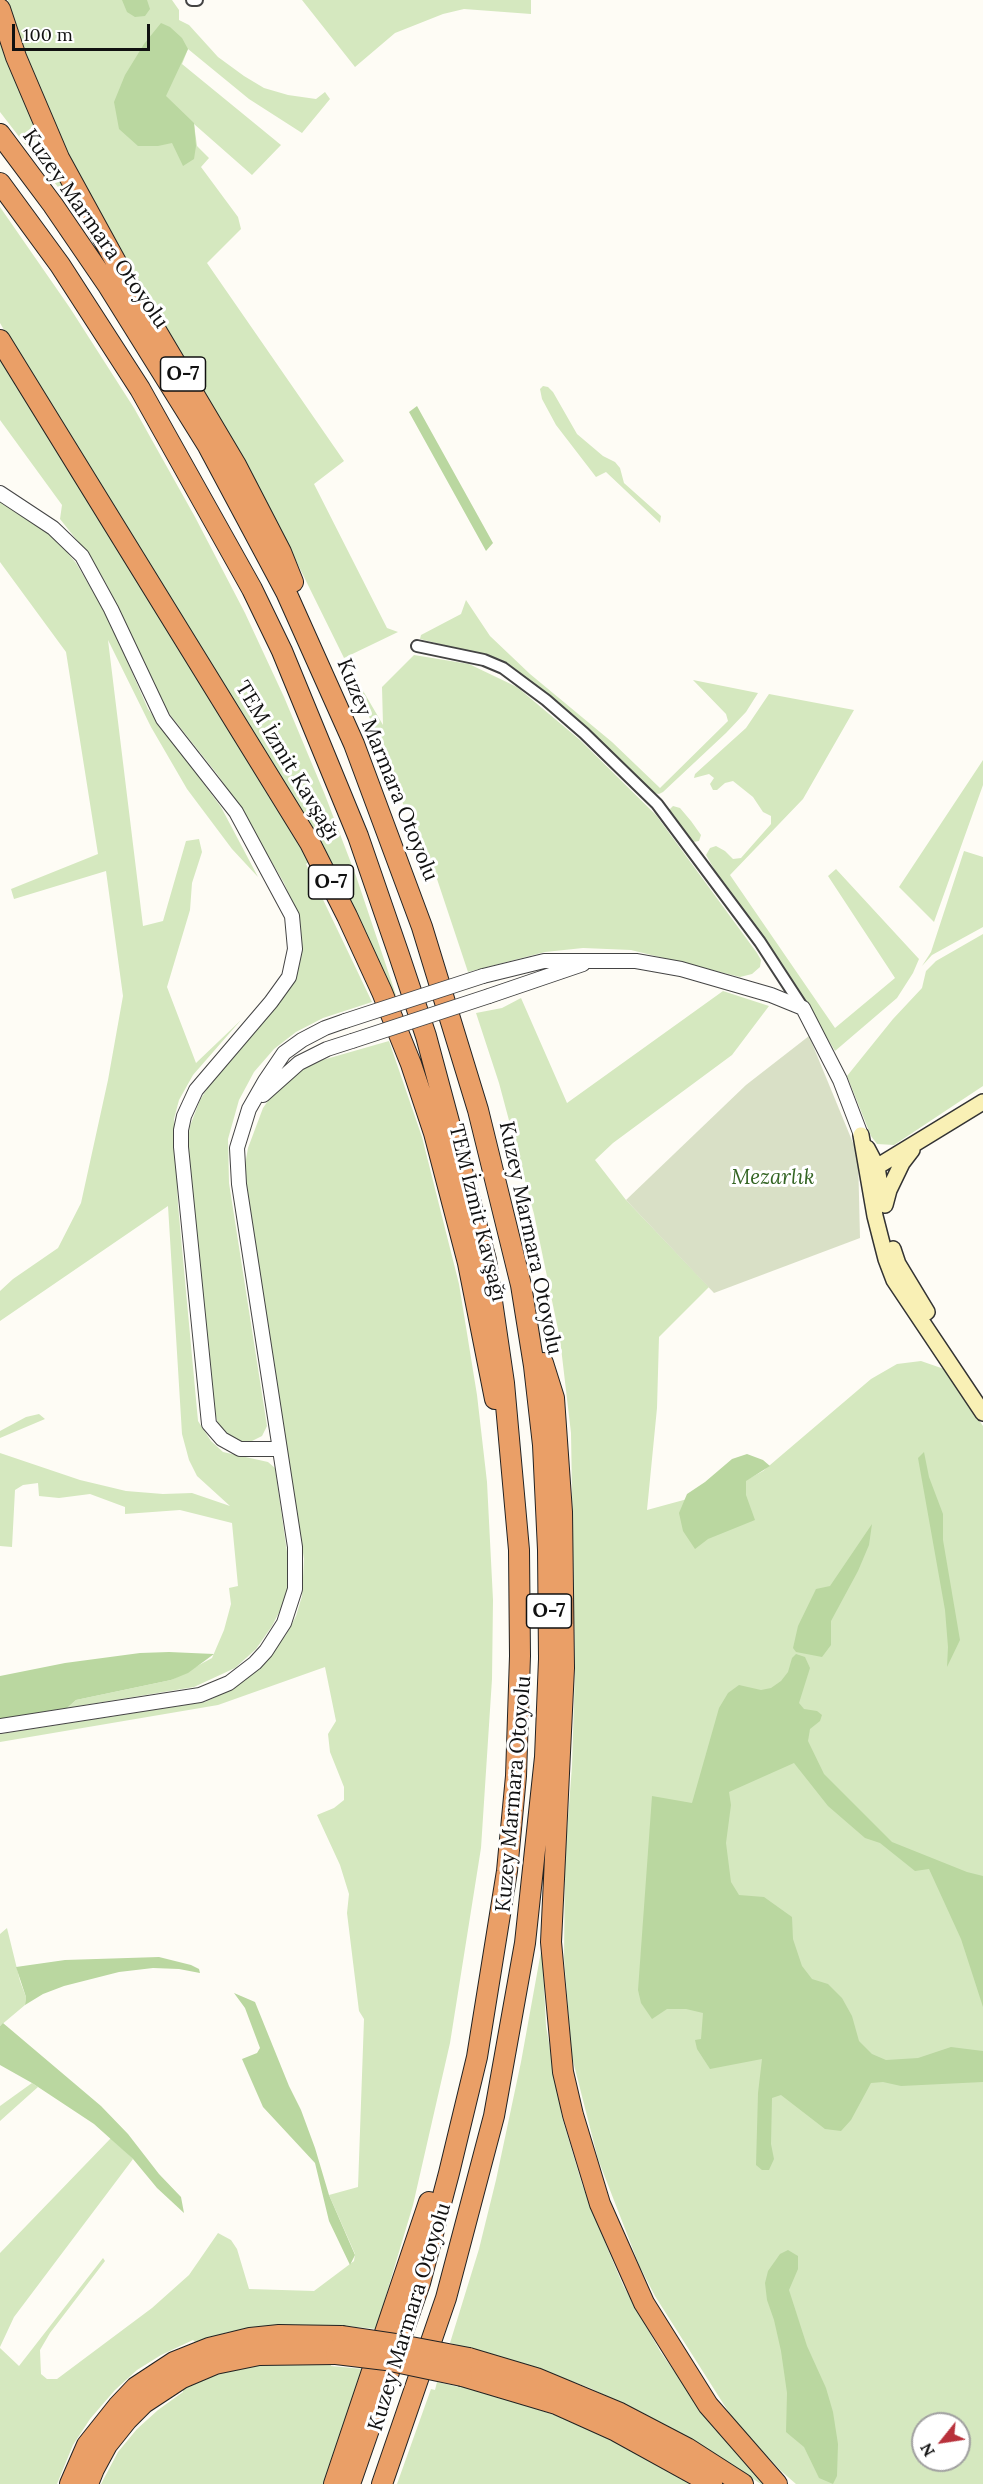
<!DOCTYPE html>
<html>
<head>
<meta charset="utf-8">
<style>
  body { margin:0 }
  #map { position:relative; width:983px; height:2484px; overflow:hidden; background:#fefcf5; font-family:Lora,serif }
  canvas { display:block }
  .north { position:absolute; left:911px; top:2412px; width:60px; height:60px; box-sizing:border-box; background:#fff; border:2px solid #a0a0a0; border-radius:50%; rotate:240deg; font-size:16px; font-weight:700; line-height:24px; text-align:center; color:#111 }
  .north::after { content:''; display:block; margin:auto; width:21px; height:27px; background:#b8313b; clip-path:polygon(50% 0,100% 100%,50% 72%,0 100%) }
  .scale { position:absolute; left:12px; top:24px; width:138px; height:27px; box-sizing:border-box; border:3px solid #111; border-top:0; padding-left:8px; font-size:18px; line-height:21px; white-space:nowrap; color:#111; -webkit-text-stroke:4px #fff; paint-order:stroke }
</style>
</head>
<body>
<div id="map">
<canvas width="983" height="2484"></canvas>
<div class="north">N</div>
<div class="scale">100 m</div>
</div>
<script>
const g = document.querySelector('canvas').getContext('2d');
g.lineJoin = 'round';
function fill(path, color) {
  g.fillStyle = color;
  g.fill(path, 'evenodd');
}
function poly(rows) {
  const path = new Path2D();
  for (const r of rows) {
    path.moveTo(r[0], r[1]);
    for (let i = 2; i < r.length; i += 2) path.lineTo(r[i], r[i + 1]);
  }
  return path;
}
function stroke(path, color, width, dash) {
  g.strokeStyle = color;
  g.lineWidth = width;
  g.lineCap = dash ? 'butt' : 'round';
  g.setLineDash(dash || []);
  g.stroke(path);
}
function label(font, color, halo, rows, align = 'center') {
  g.font = font + ' Lora,serif';
  g.lineWidth = 6;
  g.setLineDash([]);
  g.textBaseline = 'middle';
  g.strokeStyle = halo;
  g.fillStyle = color;
  for (const [text, x, y, turn = 0] of rows) {
    g.save();
    g.translate(x, y);
    g.rotate((+turn || 0) * Math.PI / 180);
    g.textAlign = isNaN(turn) ? turn : align;
    if (halo) g.strokeText(text, 0, 0);
    g.fillText(text, 0, 0);
    g.restore();
  }
}
fill(poly([
  [8,0,172,0,179,10,179,20,189,25,218,57,244,76,264,88,288,95,316,99,325,92,330,99,302,133,249,99,188,49,182,64,281,145,252,175,194,124,197,146,209,158,201,167,238,217,241,229,207,263,344,461,314,484,387,628,398,632,344,658,383,725,382,687,414,655,469,664,517,687,580,740,656,815,757,953,761,960,760,967,752,974,740,977,631,950,583,948,545,952,468,972,435,873,408,809,405,809,379,740,344,658,271,510,224,425,136,281,80,177,45,105,19,38],
  [302,0,531,0,531,14,464,9,443,14,395,33,355,67],
  [0,34,23,99,44,149,78,213,0,112],
  [0,207,70,308,134,408,195,517,245,613,284,697,325,795,356,876,396,995,392,996,0,323],
  [0,358,309,862,306,864,372,1002,323,1018,296,1032,274,1049,254,1072,239,1100,228,1139,229,1183,267,1426,262,1436,252,1441,238,1441,226,1433,218,1424,214,1408,187,1146,190,1126,200,1100,215,1076,285,995,299,967,302,943,297,912,284,883,241,809,217,774,171,716,158,695,108,587,91,558,60,519,62,505,0,420],
  [543,386,548,387,553,392,577,434,603,456,615,462,620,468,624,483,661,516,660,523,606,472,596,477,556,425,542,399,540,389],
  [0,501,35,522,56,539,76,563,108,617,148,709,221,807,258,877,232,849,187,789,151,727,108,640,143,926,163,921,186,841,199,839,202,852,192,883,190,910,167,987,196,1063,241,1020,193,1075,179,1100,174,1119,178,1205,198,1421,211,1441,223,1452,268,1462,275,1468,290,1573,285,1601,272,1626,256,1649,235,1668,194,1687,67,1708,76,1700,171,1680,212,1658,224,1630,231,1604,229,1588,238,1586,232,1523,180,1510,125,1514,125,1507,90,1494,59,1498,39,1496,38,1483,23,1485,15,1490,12,1547,0,1546,0,1453,80,1480,126,1491,163,1494,192,1493,230,1506,197,1476,189,1460,182,1434,168,1206,0,1321,0,1291,13,1279,58,1248,81,1203,108,1080,123,996,106,871,14,899,11,889,98,854,66,652,0,562],
  [466,600,490,636,530,674,612,742,660,788,728,721,726,714,693,680,758,693,746,712,726,733,663,792,659,794,654,793,575,717,508,664,500,659,420,639,421,635,461,614],
  [769,694,854,710,803,799,730,875,835,1028,895,978,828,876,836,869,919,959,913,973,897,998,835,1051,788,973,724,886,706,855,710,848,716,846,725,851,733,859,741,858,771,824,771,816,763,812,753,797,733,781,725,783,717,790,713,790,710,784,714,778,709,774,694,778,695,774,746,728],
  [983,760,983,785,934,922,899,887],
  [673,806,680,808,691,821,701,835,699,841,693,842,669,810],
  [964,851,983,857,983,927,932,955,922,966,931,952],
  [983,934,983,1086,894,1145,877,1144,871,1136,847,1076,893,1019,922,988,926,971,936,961],
  [723,991,769,1006,732,1055,613,1143,595,1160,626,1200,709,1287,659,1337,657,1408,647,1510,735,1486,763,1471,871,1379,897,1364,921,1361,944,1369,983,1426,983,2484,796,2484,781,2471,733,2419,655,2296,639,2265,598,2159,572,2057,564,1958,565,1858,572,1766,575,1670,571,1433,560,1339,534,1214,499,1083,476,1013,502,1008,521,998,567,1103],
  [923,2424,959,2424,959,2460,923,2460],
  [389,1041,422,1137,459,1284,477,1395,487,1482,493,1600,492,1679,481,1848,450,2043,413,2205,376,2329,346,2326,274,2326,228,2332,195,2342,193,2340,161,2355,137,2370,115,2390,90,2419,73,2445,57,2484,0,2484,0,2348,19,2366,103,2258,105,2261,50,2333,40,2350,41,2374,47,2379,57,2379,152,2308,189,2275,218,2233,231,2240,237,2249,249,2289,314,2291,354,2261,355,2254,329,2195,358,2187,364,2019,359,2011,347,1913,349,1894,340,1865,317,1815,334,1808,344,1800,344,1787,330,1752,328,1734,336,1721,325,1667,218,1705,0,1742,0,1734,205,1702,224,1693,244,1680,260,1666,286,1635,296,1616,302,1596,304,1559,248,1203,245,1165,248,1148,263,1108,272,1095,297,1072,312,1063],
  [39,1414,45,1419,0,1438,0,1431,26,1417],
  [7,1928,20,1981,26,1997,25,2005,0,2026,0,1934],
  [542,1946,546,2026,562,2117,582,2184,609,2252,623,2285,660,2351,683,2384,768,2484,761,2484,702,2446,639,2412,590,2388,527,2365,450,2343,479,2249,496,2180,521,2062],
  [32,2083,38,2087,0,2121,0,2106],
  [111,2138,133,2159,14,2317,0,2347,0,2253],
  [331,2363,331,2366,363,2369,323,2484,101,2484,118,2452,137,2429,158,2410,183,2392,183,2389,212,2375,236,2368,262,2364],
  [437,2382,459,2387,460,2385,577,2422,694,2484,397,2484,431,2389,435,2390]
]), '#d5e8bf');
fill(poly([
  [122,0,147,0,150,9,145,16,135,17,127,12],
  [161,23,170,27,182,38,188,49,166,96,194,123,196,146,194,159,183,166,172,143,158,146,138,146,119,129,114,102,125,75,144,44],
  [417,406,493,543,486,551,409,412],
  [924,1452,929,1477,943,1514,943,1540,960,1640,947,1667,948,1647,945,1610,918,1458],
  [747,1454,763,1460,770,1466,746,1481,746,1495,755,1520,708,1539,695,1549,683,1531,679,1513,687,1494,705,1482,732,1459],
  [872,1524,869,1545,858,1571,831,1621,831,1645,822,1657,796,1652,793,1648,798,1626,816,1589,830,1586],
  [169,1652,214,1654,188,1673,171,1680,76,1700,67,1708,0,1719,0,1676,65,1663,140,1653],
  [796,1654,805,1657,810,1668,799,1703,804,1709,817,1711,822,1715,820,1721,810,1729,808,1741,824,1774,892,1842,967,1872,983,1876,983,2007,961,1939,929,1869,915,1871,880,1843,865,1838,828,1806,794,1763,729,1792,731,1805,726,1843,731,1882,739,1895,764,1897,792,1917,793,1939,802,1966,812,1979,828,1984,842,1998,852,2016,859,2041,872,2054,886,2060,918,2058,951,2047,983,2051,983,2082,901,2086,883,2082,871,2083,851,2120,841,2131,825,2129,781,2095,772,2098,771,2144,774,2159,769,2170,762,2170,756,2165,758,2093,762,2059,710,2069,697,2049,695,2040,701,2039,703,2013,686,2009,667,2009,652,2019,641,2003,638,1990,652,1796,692,1803,719,1708,728,1693,739,1685,761,1690,771,1688,781,1681,788,1672,792,1658],
  [159,1957,191,1965,199,1969,200,1973,179,1969,153,1968,119,1972,64,1986,43,1994,25,2005,26,1997,16,1967,65,1960],
  [234,1993,255,2002,289,2086,301,2110,315,2148,329,2195,355,2255,350,2265,329,2221,315,2163,263,2107,242,2059,257,2053,260,2048,245,2008],
  [3,2023,101,2106,128,2134,159,2174,181,2197,184,2213,157,2188,133,2159,94,2124,32,2083,0,2065,0,2026],
  [788,2250,798,2256,798,2269,789,2290,807,2346,826,2388,833,2412,838,2444,837,2476,833,2484,819,2478,804,2447,786,2432,787,2393,781,2351,774,2320,767,2300,765,2283,768,2271,780,2254]
]), '#bad7a0');
fill(poly([
  [809,1036,858,1155,860,1238,714,1293,626,1200,746,1085]
]), '#d9e0c6');
const minor = poly([
  [192,0,197,0],
  [417,646,484,660,503,668,546,700,584,733,657,804,760,942,803,1008]
]);
const tertiary = poly([
  [0,493,53,528,82,556,111,609,163,719,236,812,292,916,295,949,289,977,271,1002,196,1090,184,1116,181,1130,181,1147,209,1424,222,1439,240,1449,278,1449],
  [483,976,544,961,636,961,681,969,771,995,803,1008,840,1080,861,1135],
  [489,996,583,964],
  [263,1095,299,1063,327,1049,352,1041],
  [0,1726,200,1695,229,1683,255,1663,266,1651,284,1623,295,1589,295,1547,239,1184,237,1148,249,1109,265,1081,284,1053,302,1040,325,1028,345,1021]
]);
const secondary = poly([
  [861,1135,875,1216,886,1259,894,1280,983,1413],
  [867,1148,877,1167,882,1199],
  [870,1171,983,1102],
  [885,1205,889,1190,902,1163,912,1150],
  [893,1249,898,1264,927,1312]
]);
const motorway = poly([
  [0,9,16,57,59,158,122,273,236,465,281,552,293,582],
  [0,134,53,205,107,284,208,446,286,592,354,744,422,927,478,1110,521,1285,534,1366,543,1445,548,1550,549,1659,545,1757,525,1943,494,2116,446,2298,382,2484],
  [0,183,60,265,140,389,252,589,282,651,358,836,399,955,426,1036,486,1260,504,1383,519,1550,520,1656,516,1776,507,1871,477,2057,449,2173,420,2283,350,2484],
  [0,340,310,843,347,916,382,992,411,1064,434,1133,468,1263,495,1399],
  [543,1363,554,1398,562,1512,564,1668,551,1942,563,2072,573,2115,600,2204,644,2303,708,2405,777,2484],
  [469,2358,536,2378,620,2413,687,2448,743,2484],
  [462,2376,556,2404,616,2431,712,2484],
  [70,2484,87,2445,118,2406,136,2387,174,2362,209,2348,250,2338,279,2335,341,2336],
  [88,2484,94,2469,107,2445,127,2420,144,2403,182,2378,215,2364,259,2355,336,2354],
  [334,2484,429,2202]
]);
stroke(minor, '#444', 14);
stroke(tertiary, '#444', 16);
stroke(secondary, '#333', 18);
stroke(motorway, '#222', 22);
stroke(minor, '#fff', 10);
stroke(tertiary, '#fff', 14);
stroke(secondary, '#f9f0b5', 15);
stroke(motorway, '#ea9f67', 20);
const tertiaryBridge = poly([
  [345,1021,483,976],
  [352,1041,489,996]
]);
const motorwayBridge = poly([
  [341,2336,395,2344,469,2358],
  [336,2354,386,2360,462,2376]
]);
stroke(tertiaryBridge, '#444', 16, []);
stroke(motorwayBridge, '#222', 22, []);
stroke(tertiaryBridge, '#fff', 14);
stroke(motorwayBridge, '#ea9f67', 20);
for (const [x, y, w] of [
  [183,374,45],
  [331,882,45],
  [549,1611,45]
]) {
  const box = new Path2D();
  box.roundRect(x - w / 2, y - 17, w, 34, 4.5);
  g.fillStyle = '#fff';
  g.fill(box);
  stroke(box, '#111', 1.5);
}
label('bold 20px', '#111', null, [
  ["O-7",183,374],
  ["O-7",331,882],
  ["O-7",549,1611]
]);
label('21px', '#111', '#fff', [
  ["Kuzey Marmara Otoyolu",95,229,55],
  ["TEM İzmit Kavşağı",287,761,59],
  ["Kuzey Marmara Otoyolu",387,770,68],
  ["TEM İzmit Kavşağı",477,1213,76],
  ["Kuzey Marmara Otoyolu",530,1238,78],
  ["Kuzey Marmara Otoyolu",514,1794,-85],
  ["Kuzey Marmara Otoyolu",410,2317,-73]
]);
label('italic 21px', '#346524', '#fff', [
  ["Mezarlık",773,1178]
]);
</script>
</body>
</html>
